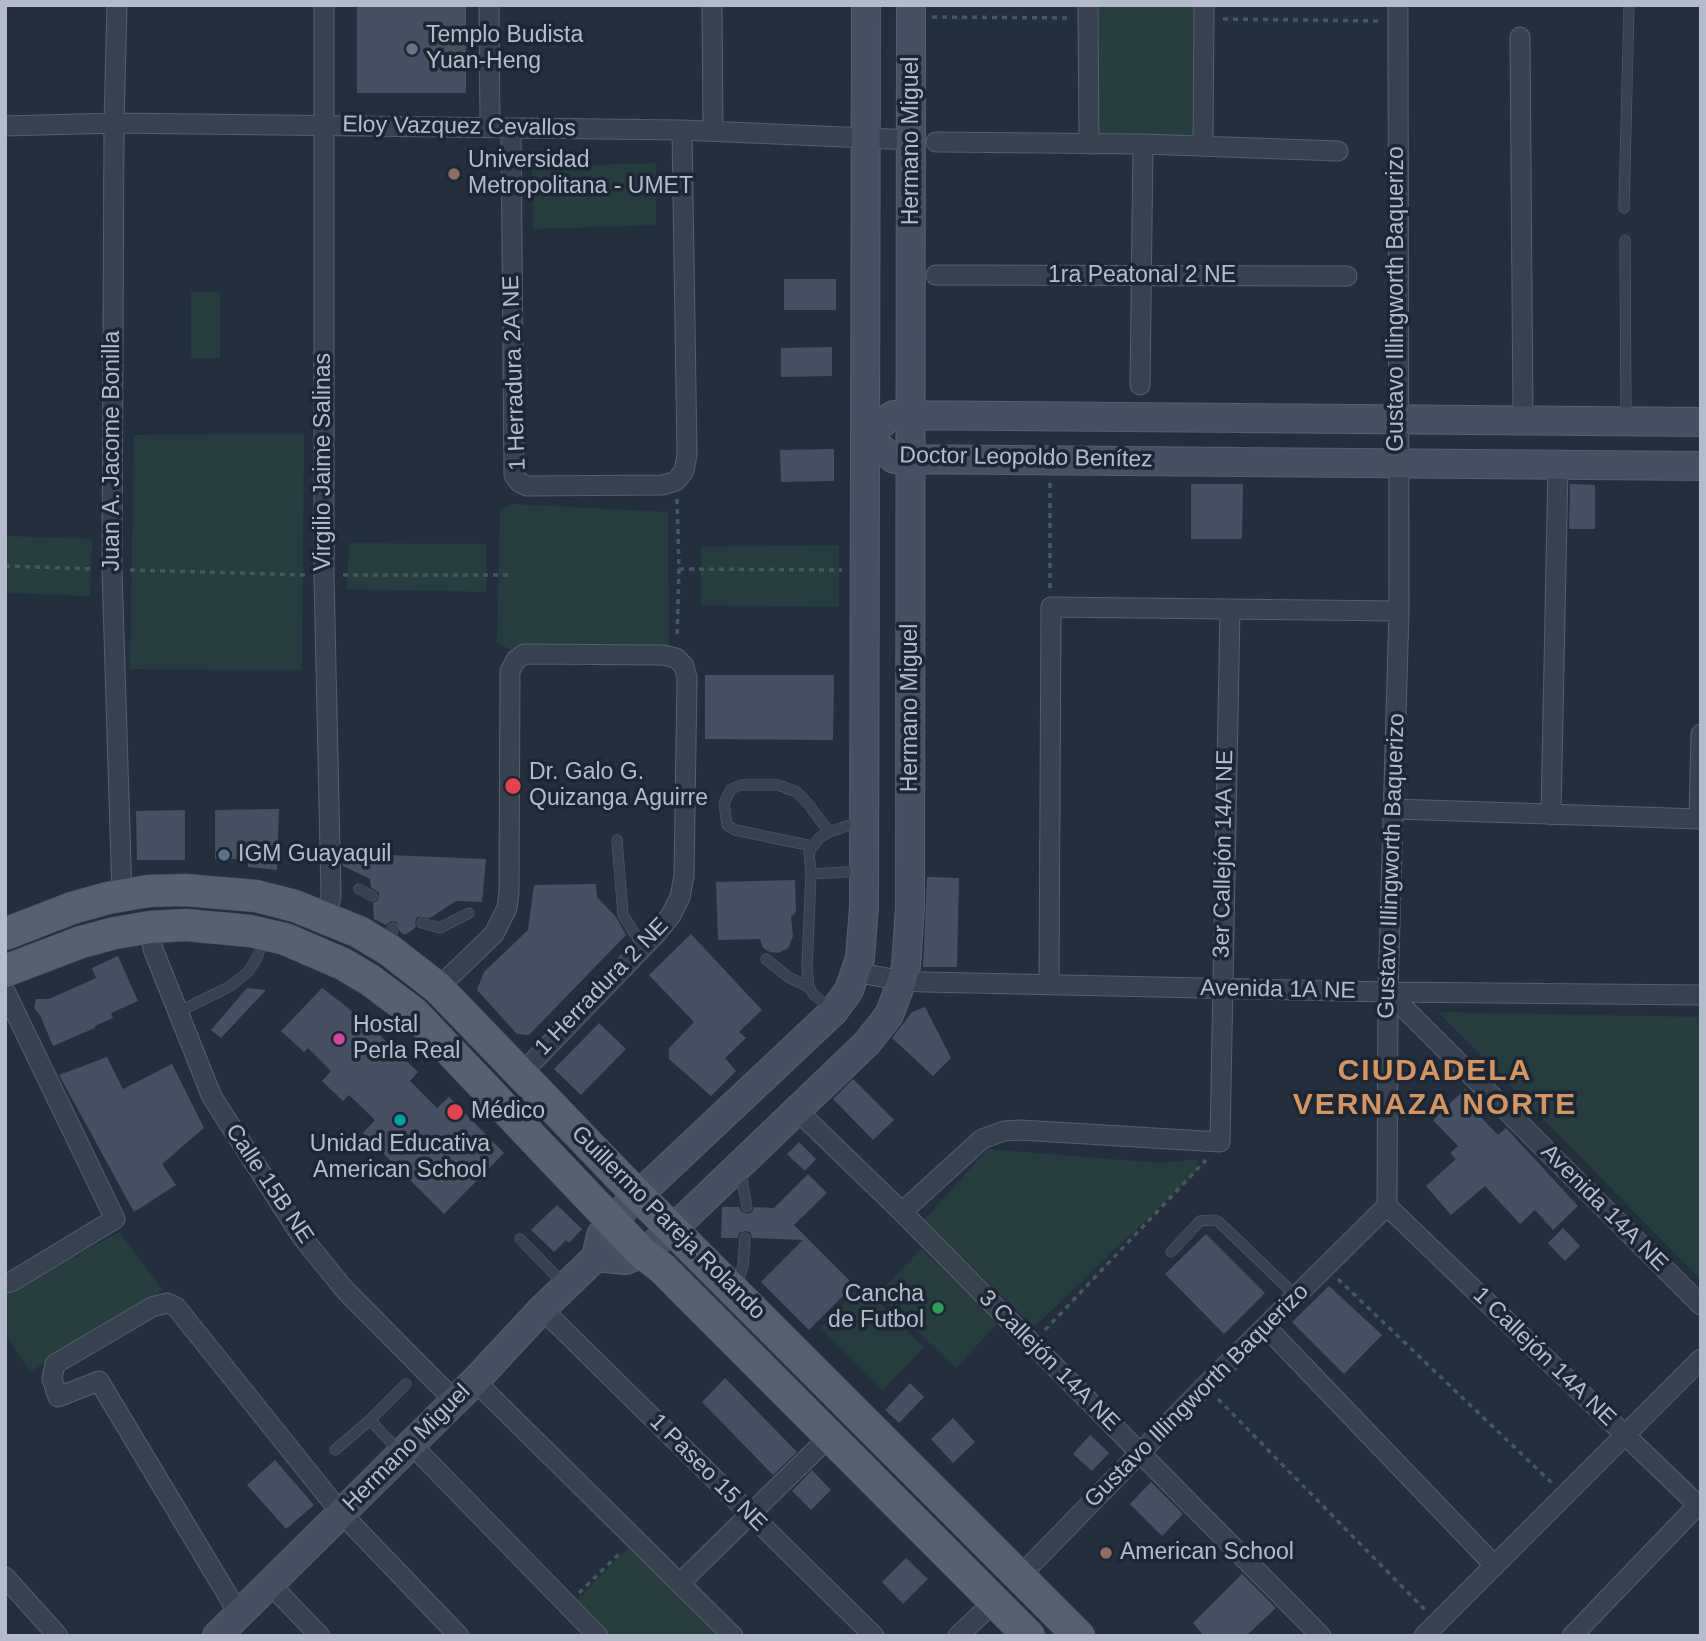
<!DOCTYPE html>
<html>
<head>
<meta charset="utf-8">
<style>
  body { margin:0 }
  #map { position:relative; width:1706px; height:1641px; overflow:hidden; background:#242f3e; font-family:Arial,sans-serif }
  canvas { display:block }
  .frame { position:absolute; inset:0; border:7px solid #b4bcc9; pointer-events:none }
</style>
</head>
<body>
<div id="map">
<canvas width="1706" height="1641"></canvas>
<div class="frame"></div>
</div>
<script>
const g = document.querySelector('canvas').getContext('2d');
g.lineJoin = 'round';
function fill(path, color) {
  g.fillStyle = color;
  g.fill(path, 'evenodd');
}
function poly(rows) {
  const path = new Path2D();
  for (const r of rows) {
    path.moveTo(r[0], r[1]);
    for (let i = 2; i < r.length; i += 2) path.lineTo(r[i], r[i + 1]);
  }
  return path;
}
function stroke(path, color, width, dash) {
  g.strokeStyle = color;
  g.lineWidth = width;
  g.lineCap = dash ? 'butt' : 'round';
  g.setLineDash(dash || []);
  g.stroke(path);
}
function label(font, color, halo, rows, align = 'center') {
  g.font = font + ' Arial,sans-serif';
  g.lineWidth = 7;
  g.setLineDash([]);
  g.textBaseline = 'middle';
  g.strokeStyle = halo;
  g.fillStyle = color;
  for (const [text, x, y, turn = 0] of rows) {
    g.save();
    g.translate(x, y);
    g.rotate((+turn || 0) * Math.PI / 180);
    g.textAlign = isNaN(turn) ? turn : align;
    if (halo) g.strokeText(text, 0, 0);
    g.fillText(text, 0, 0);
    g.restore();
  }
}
fill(poly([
  [1087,5,1195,5,1195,137,1088,142],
  [656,163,656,225,533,229,532,167],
  [191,292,220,292,220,358,191,358],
  [304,434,302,670,130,669,134,435],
  [512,504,668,512,669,648,510,649,497,643,500,510],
  [5,536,92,539,90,596,5,593],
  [349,543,486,544,486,592,347,589],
  [839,545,839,607,701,605,701,547],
  [1438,1012,1701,1017,1701,1280],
  [988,1149,1161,1163,1198,1159,1196,1172,1034,1327,924,1220],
  [119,1232,163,1290,30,1372,5,1334,5,1295],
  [921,1249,998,1323,956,1368,878,1294],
  [861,1285,924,1347,883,1390,820,1328],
  [634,1542,718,1627,709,1636,603,1636,572,1605]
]), '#263c3f');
fill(poly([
  [357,5,466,5,466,93,357,93],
  [784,279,836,279,836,310,784,310],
  [832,347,832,376,781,377,781,348],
  [834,449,834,481,781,482,780,450],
  [1191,484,1243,484,1242,539,1191,539],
  [1570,484,1595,485,1595,529,1569,529],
  [705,675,834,675,833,740,705,739],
  [279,809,277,870,248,867,248,859,215,859,215,810],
  [185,810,185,860,137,860,136,811],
  [342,853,486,859,482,902,456,901,430,918,417,917,415,922,416,927,405,935,400,932,397,922,391,921,386,925,374,919,373,903,378,900,379,893,371,887,370,879,343,866],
  [927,877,959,878,957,967,923,967],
  [795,880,796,912,791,917,793,936,788,948,778,953,770,952,763,948,760,939,718,940,716,882],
  [596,884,597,897,616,917,626,935,529,1035,517,1034,477,990,484,972,528,930,534,885],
  [691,934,762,1010,739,1032,746,1038,725,1058,736,1071,711,1096,669,1059,669,1048,694,1022,649,975],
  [118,956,138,1001,111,1013,113,1018,95,1026,95,1028,53,1046,40,1015,34,1008,36,999,49,999,96,978,92,968],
  [247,988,266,990,221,1038,211,1030],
  [322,988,347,1007,370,1030,372,1028,418,1072,410,1081,437,1108,449,1097,504,1153,444,1214,363,1133,375,1120,349,1095,343,1101,322,1081,331,1071,308,1048,304,1052,281,1031],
  [925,1007,951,1058,933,1076,892,1038,912,1012],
  [599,1023,626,1049,581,1095,554,1069],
  [107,1057,123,1089,172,1064,204,1128,162,1164,176,1185,134,1212,59,1075],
  [853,1079,894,1120,873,1140,833,1099],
  [1465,1089,1481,1107,1476,1112,1498,1135,1506,1128,1578,1206,1553,1230,1535,1210,1520,1224,1485,1186,1451,1215,1426,1186,1456,1159,1450,1153,1458,1146,1433,1120],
  [799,1142,816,1159,805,1171,787,1154],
  [808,1174,827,1193,794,1225,854,1285,809,1330,761,1282,803,1240,752,1238,750,1232,745,1231,739,1233,738,1238,721,1238,722,1207,739,1207,742,1212,748,1214,752,1212,754,1207,774,1208],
  [557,1205,582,1229,569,1243,566,1240,554,1252,531,1230],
  [1563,1228,1580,1246,1565,1261,1548,1243],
  [1206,1234,1265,1293,1224,1334,1165,1274],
  [1329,1286,1382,1335,1344,1374,1292,1322],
  [725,1378,797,1452,773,1475,702,1402],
  [910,1383,924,1397,899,1423,885,1410],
  [953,1418,975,1442,953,1463,931,1439],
  [1090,1435,1109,1453,1092,1471,1073,1454],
  [275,1460,314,1505,286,1529,247,1485],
  [812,1470,831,1490,811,1510,792,1491],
  [1151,1482,1183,1514,1162,1536,1130,1504],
  [906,1558,928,1579,903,1604,882,1582],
  [1242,1574,1276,1608,1246,1636,1204,1636,1193,1623]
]), '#455162');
const lane = poly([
  [1624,208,1629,5],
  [1625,240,1626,421],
  [617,840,623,915,643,947],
  [812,846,735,830,727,825,724,803,731,789,741,785,778,785,797,792,809,805,829,832],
  [811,874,863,871],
  [359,889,372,896],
  [422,923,440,928,469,913],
  [390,946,393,928],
  [766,959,788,977,809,987],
  [833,1010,814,995,809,987,807,967,811,874,809,852,819,838,829,832,862,821],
  [178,1012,229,987,248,972,257,958,264,938],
  [740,1170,747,1207],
  [520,1239,563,1283],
  [1171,1252,1200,1221,1214,1220,1219,1222,1296,1296],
  [736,1287,743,1266,745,1238],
  [370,1420,406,1384],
  [335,1450,370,1420,401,1453]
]);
const street = poly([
  [117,5,114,123,112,570,122,896],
  [324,5,324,575,331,895,327,918],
  [489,5,490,128],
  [712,5,713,130],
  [1088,5,1089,144],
  [1520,37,1523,420],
  [5,126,114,123,682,130,913,140],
  [511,128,514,475,519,482,527,486,663,485,676,481,684,471,687,455,682,130],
  [936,142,1143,144,1338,151],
  [1203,146,1204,5],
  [936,275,1347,276],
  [1140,385,1143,144],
  [1394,809,1701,819],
  [1551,815,1558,465],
  [1699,819,1701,734],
  [150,927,153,949,212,1097,302,1237,345,1290,455,1401],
  [856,972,902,981,925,982,1388,992,1701,995],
  [1049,985,1051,607,1399,611],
  [438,988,494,934,507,908,509,892,510,671,516,660,524,654,663,655,676,658,684,666,687,678,684,876,680,897,671,915,657,933,521,1074],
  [5,991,115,1219,11,1282,5,1283],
  [1388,992,1701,1305],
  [805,1118,902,1212,1321,1636],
  [1387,1206,1701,1508],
  [902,1212,982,1139,1004,1131,1020,1130,1220,1142,1230,609],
  [542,1309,874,1636],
  [1266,1327,1495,1566],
  [475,1381,733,1636],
  [411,1444,598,1636],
  [1020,1576,1205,1386,1387,1206,1388,992,1399,611,1398,5],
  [5,1577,58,1636],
  [680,1583,830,1436],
  [270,1584,320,1636],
  [239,1614,99,1381,58,1397,52,1379,55,1364,152,1307,167,1303,176,1307,341,1513,459,1636],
  [958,1636,995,1601],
  [1424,1636,1701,1359],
  [1572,1636,1698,1505]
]);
const secondary = poly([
  [866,5,864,907,860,958,849,990,834,1011,612,1220,601,1235,596,1257,626,1260,642,1253,673,1229,867,1043,889,1015,902,981,906,966,910,908,911,5],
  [1701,422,893,415,865,436,894,459,1701,466],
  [217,1636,475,1381,542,1309,596,1257]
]);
const primary = poly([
  [5,934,72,908,108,898,148,891,185,890,256,896,295,906,359,932,389,950,438,988,621,1178,1079,1636],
  [5,971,81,942,115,933,150,927,186,925,250,931,285,939,343,964,370,980,414,1013,642,1253,662,1268,1029,1636]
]);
stroke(lane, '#565f6c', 11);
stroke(street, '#565f6c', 21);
stroke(secondary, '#565f6c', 30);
stroke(primary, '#414a57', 33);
stroke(poly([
  [932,17,1072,18],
  [1223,19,1380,21],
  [1050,483,1050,591],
  [677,499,679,569,677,638],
  [5,566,94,569],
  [679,569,842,570],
  [130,570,308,575],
  [343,575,510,575],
  [1338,1279,1553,1484],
  [1045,1330,1206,1160],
  [1218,1399,1426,1611],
  [579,1593,621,1552]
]), '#44595c', 3.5, [5, 5]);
stroke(lane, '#38414e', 10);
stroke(street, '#38414e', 19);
stroke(secondary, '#465061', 28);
stroke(primary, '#56606e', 32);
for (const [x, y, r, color] of [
  [412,49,7,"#6b7280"],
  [454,174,7,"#8d6e63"],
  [513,786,9,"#e0444e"],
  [224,855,7,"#5c6f8a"],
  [339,1039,7,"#d1479c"],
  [455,1112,9,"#e0444e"],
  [400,1120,7,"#0f9aa8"],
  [938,1308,7,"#2e9e5b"],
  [1106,1553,7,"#8d6e63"]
]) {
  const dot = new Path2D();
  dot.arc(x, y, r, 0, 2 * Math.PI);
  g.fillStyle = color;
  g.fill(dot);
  stroke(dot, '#1d2633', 2.5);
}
label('23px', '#b4bcc9', '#1d2633', [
  ["Templo Budista",426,36],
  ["Yuan-Heng",426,62],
  ["Universidad",468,161],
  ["Metropolitana - UMET",468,187],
  ["Dr. Galo G.",529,773],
  ["Quizanga Aguirre",529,799],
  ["IGM Guayaquil",238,855],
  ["Hostal",353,1026],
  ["Perla Real",353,1052],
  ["Médico",471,1112],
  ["Unidad Educativa",400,1145,"center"],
  ["American School",400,1171,"center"],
  ["Cancha",924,1295,"right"],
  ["de Futbol",924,1321,"right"],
  ["American School",1120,1553]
], 'left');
label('23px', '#b4bcc9', '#1d2633', [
  ["Eloy Vazquez Cevallos",459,127,1],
  ["Hermano Miguel",912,141,-90],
  ["1ra Peatonal 2 NE",1142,276],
  ["Gustavo Illingworth Baquerizo",1397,299,-90],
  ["1 Herradura 2A NE",515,373,-92],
  ["Juan A. Jacome Bonilla",113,451,-90],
  ["Doctor Leopoldo Benítez",1026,458,1],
  ["Virgilio Jaime Salinas",324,462,-90],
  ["Hermano Miguel",911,708,-90],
  ["3er Callejón 14A NE",1224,854,-89],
  ["Gustavo Illingworth Baquerizo",1392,866,-88],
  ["1 Herradura 2 NE",602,987,-46],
  ["Avenida 1A NE",1278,990,1],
  ["Calle 15B NE",269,1184,56],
  ["Avenida 14A NE",1604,1208,45],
  ["Guillermo Pareja Rolando",668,1223,45],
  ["1 Callejón 14A NE",1544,1357,44],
  ["3 Callejón 14A NE",1049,1361,45],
  ["Gustavo Illingworth Baquerizo",1197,1396,-45],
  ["Hermano Miguel",407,1448,-45],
  ["1 Paseo 15 NE",708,1473,45]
]);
g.letterSpacing = '2px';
label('bold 30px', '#d59563', '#1d2633', [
  ["CIUDADELA",1435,1072],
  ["VERNAZA NORTE",1435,1106]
]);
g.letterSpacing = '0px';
</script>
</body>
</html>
